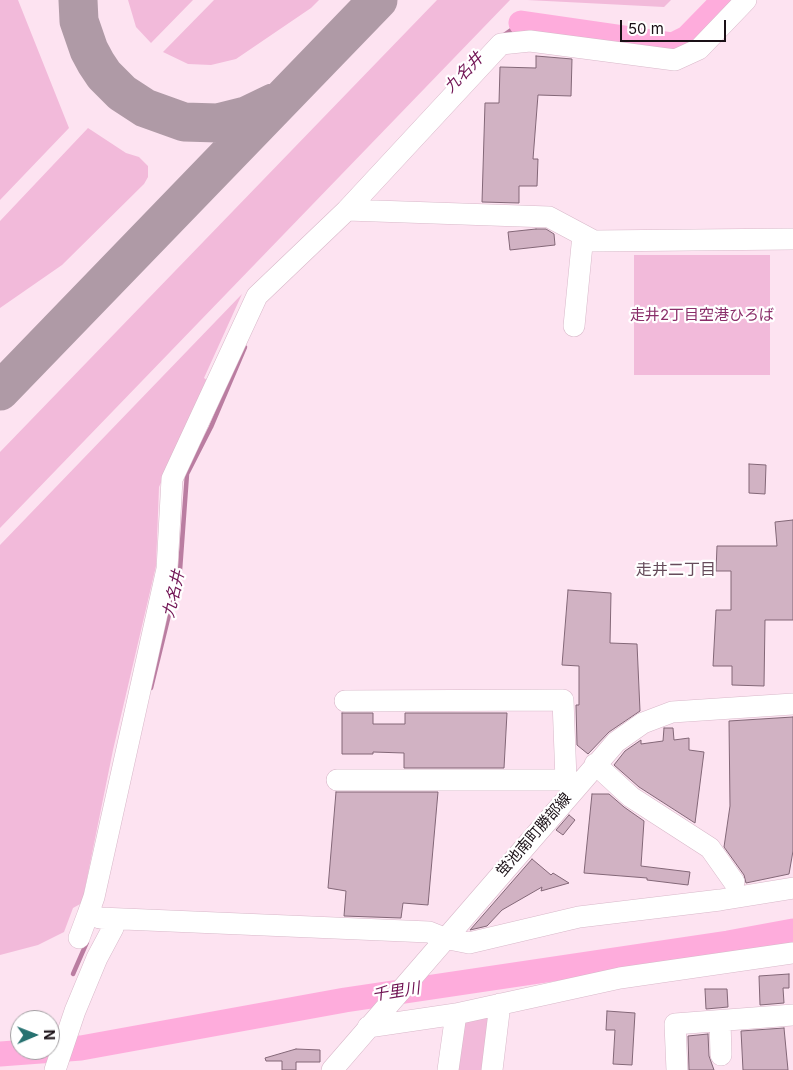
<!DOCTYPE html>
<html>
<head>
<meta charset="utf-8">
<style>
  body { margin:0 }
  #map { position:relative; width:793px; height:1070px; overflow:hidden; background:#fde3f1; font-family:Inter,sans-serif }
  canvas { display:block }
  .north { position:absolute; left:10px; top:1010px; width:50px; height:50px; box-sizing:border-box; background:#fff; border:1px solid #a39fa2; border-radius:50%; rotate:89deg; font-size:14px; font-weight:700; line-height:20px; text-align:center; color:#1a1016 }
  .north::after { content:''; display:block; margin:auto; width:18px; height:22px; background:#277271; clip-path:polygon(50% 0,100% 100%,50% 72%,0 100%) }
  .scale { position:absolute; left:620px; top:20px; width:106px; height:22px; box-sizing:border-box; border:2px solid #1a1016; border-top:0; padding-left:6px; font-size:15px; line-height:18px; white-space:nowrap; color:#1a1016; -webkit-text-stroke:4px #fff; paint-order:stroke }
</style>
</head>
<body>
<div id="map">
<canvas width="793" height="1070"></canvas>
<div class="north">N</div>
<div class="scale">50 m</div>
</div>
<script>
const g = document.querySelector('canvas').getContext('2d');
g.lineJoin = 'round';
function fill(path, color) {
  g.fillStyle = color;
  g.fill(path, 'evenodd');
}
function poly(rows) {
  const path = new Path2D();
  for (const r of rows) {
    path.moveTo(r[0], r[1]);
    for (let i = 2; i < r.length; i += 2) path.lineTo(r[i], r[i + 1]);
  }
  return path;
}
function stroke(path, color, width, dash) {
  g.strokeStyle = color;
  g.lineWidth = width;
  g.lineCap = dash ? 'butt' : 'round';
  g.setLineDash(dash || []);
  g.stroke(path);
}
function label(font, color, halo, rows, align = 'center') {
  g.font = font + ' Inter,"Noto Sans JP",sans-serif';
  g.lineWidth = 4.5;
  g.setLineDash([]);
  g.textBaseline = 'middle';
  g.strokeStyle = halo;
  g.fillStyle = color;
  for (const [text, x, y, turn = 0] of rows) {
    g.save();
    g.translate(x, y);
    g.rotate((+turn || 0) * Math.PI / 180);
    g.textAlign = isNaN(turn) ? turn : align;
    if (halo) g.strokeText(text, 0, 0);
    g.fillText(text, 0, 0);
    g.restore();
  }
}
fill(poly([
  [0,0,18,0,69,128,0,200],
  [128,0,193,0,151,43,136,27],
  [214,0,319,0,311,8,236,59,211,65,188,64,163,52],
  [437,0,510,0,0,528,0,452],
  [527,0,671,0,664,7],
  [88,128,126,153,139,157,148,166,148,177,144,184,62,265,0,308,0,221],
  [634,255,770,255,770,375,634,375],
  [242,294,204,378,207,380,159,487,156,566,113,750,82,903,73,908,64,932,38,945,0,955,0,545],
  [496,1009,489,1070,455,1070,460,1017]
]), '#f2bada');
stroke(poly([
  [504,35,521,23],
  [151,688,180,570,187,474,211,427,245,347],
  [73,974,87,942]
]), '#ba7da1', 4.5);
stroke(poly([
  [521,23,673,45,687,38,724,0],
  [0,1054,81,1048,345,1000,728,943,793,931]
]), '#feacdc', 25);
stroke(poly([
  [78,0,79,21,89,50,96,63,104,75,122,93,145,108,184,122,218,123,246,116,273,103],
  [0,391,378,0]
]), '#af9aa6', 39);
const building = poly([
  [536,56,572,59,571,96,538,95,533,159,538,159,537,186,519,186,519,203,482,202,485,103,499,103,500,67,536,68,536,56],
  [536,229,546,229,554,234,555,245,510,250,508,232,536,229],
  [749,464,766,465,765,494,749,493,749,464],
  [793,520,793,620,765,620,764,686,732,685,732,666,713,666,716,610,731,610,731,571,716,571,717,546,777,546,775,522,793,520],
  [568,590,611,593,610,643,637,644,640,711,609,732,588,754,577,745,576,705,579,705,579,666,562,665,568,590],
  [342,713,373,713,373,724,405,724,405,713,507,713,504,768,404,768,404,753,373,752,373,754,342,754,342,713],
  [793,717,793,851,789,874,746,883,744,875,724,847,730,806,729,721,793,717],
  [664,728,673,728,674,740,689,738,689,750,704,752,695,823,639,787,614,765,625,751,641,740,641,744,663,741,664,728],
  [336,792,438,792,428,905,403,903,401,918,344,916,346,891,328,888,336,792],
  [592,794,609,794,624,807,644,821,641,866,690,872,688,885,647,880,647,878,584,873,592,794],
  [569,815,575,820,563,835,556,830,569,815],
  [532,859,551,875,553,873,569,883,541,891,542,887,502,910,487,926,470,930,532,859],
  [789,974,789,988,783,988,784,1003,760,1005,759,976,789,974],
  [705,989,727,989,728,1007,706,1009,705,989],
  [607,1011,635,1013,632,1065,613,1064,615,1030,606,1030,607,1011],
  [784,1028,788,1070,743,1070,741,1031,784,1028],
  [708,1034,709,1056,714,1070,689,1070,688,1036,708,1034],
  [296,1049,320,1050,320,1062,296,1062,296,1070,282,1070,282,1061,266,1061,265,1058,296,1049]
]);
fill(building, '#d1b2c3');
stroke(building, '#836777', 1);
const minor = poly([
  [746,0,699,49,675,60,530,41,501,44,347,210,257,296,172,479,167,569,94,897,88,914,100,918,429,932,444,938,469,943,579,917,720,900,793,888],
  [347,210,549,217,594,241,793,239],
  [574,326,583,235],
  [345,701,563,700,566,780],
  [595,764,631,797,710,848,734,882],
  [337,780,566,780,574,789],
  [79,938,88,914],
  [720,1021,721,1055],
  [368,1027,456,1014,620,978,793,953],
  [55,1070,75,1011,97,958,113,928,114,919],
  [332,1070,616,742,643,723,672,712,793,704],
  [448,1070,456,1014],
  [492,1070,500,1004],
  [677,1070,675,1024,793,1015]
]);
stroke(minor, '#d8b8c9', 22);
stroke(minor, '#fff', 21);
label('15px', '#892d69', '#fff', [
  ["走井2丁目空港ひろば",702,315]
]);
label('15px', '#1a1016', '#fff', [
  ["蛍池南町勝部線",534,835,-49]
]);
label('italic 16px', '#711454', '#fff', [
  ["九名井",464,73,-46],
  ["九名井",174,594,-77],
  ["千里川",396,992,-9]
]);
label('16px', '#664c5b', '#fff', [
  ["走井二丁目",676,570]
]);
</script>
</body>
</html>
